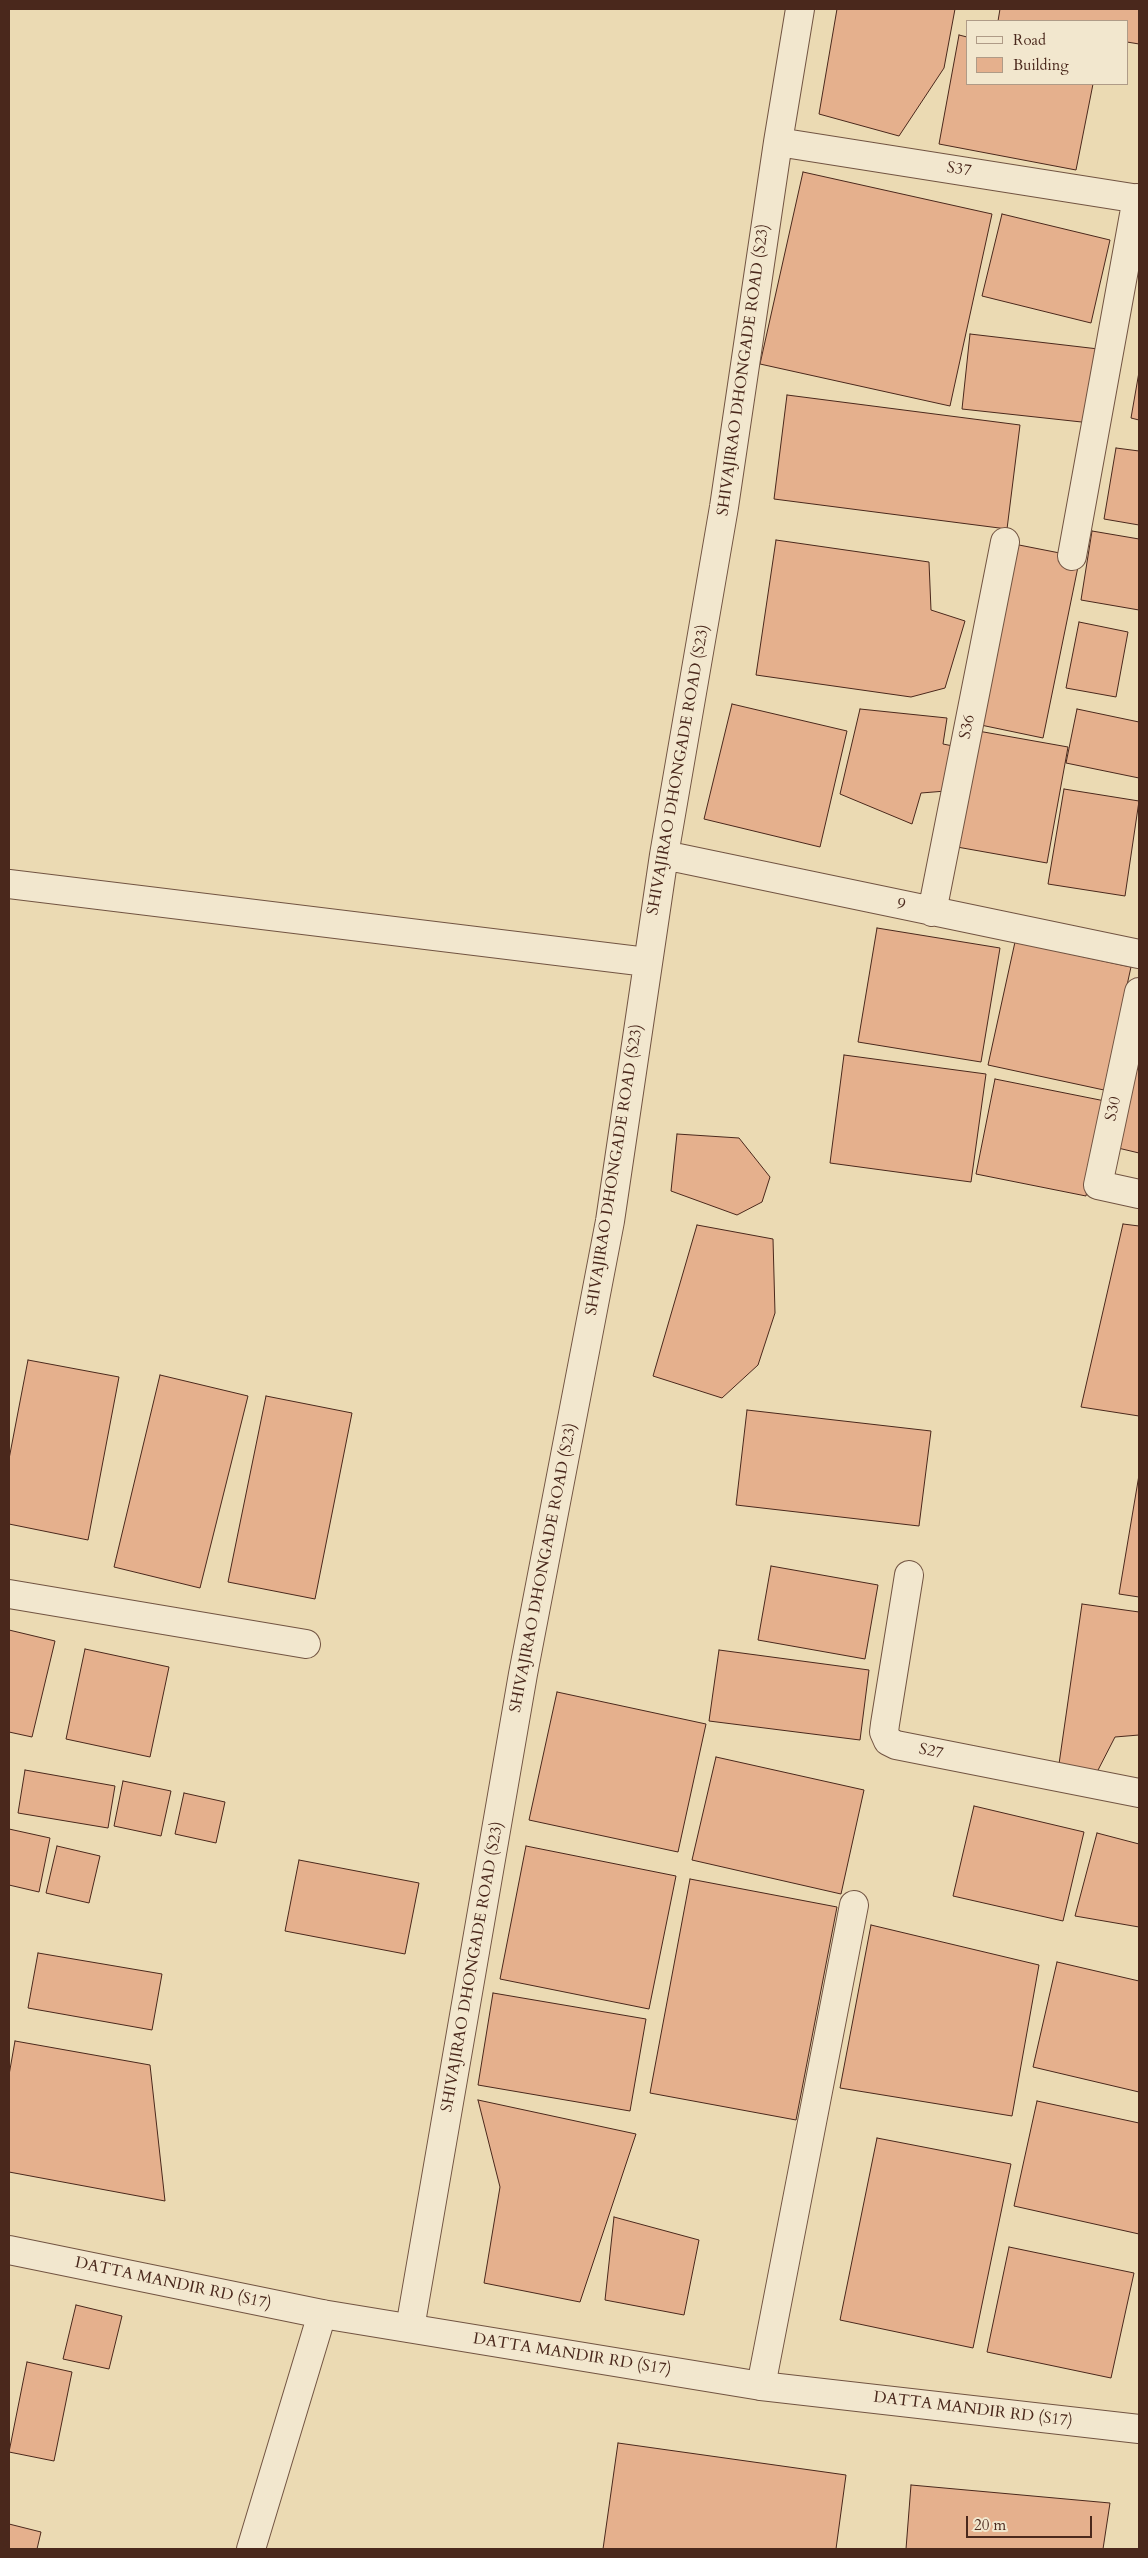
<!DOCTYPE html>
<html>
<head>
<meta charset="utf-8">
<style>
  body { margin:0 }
  #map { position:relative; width:1148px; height:2558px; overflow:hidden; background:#ebdab3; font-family:Cardo,serif }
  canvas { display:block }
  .frame { position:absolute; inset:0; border:10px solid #4a281c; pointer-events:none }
  .legend { position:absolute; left:966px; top:20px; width:162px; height:65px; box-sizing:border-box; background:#f2e7ce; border:1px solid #af9b87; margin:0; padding:6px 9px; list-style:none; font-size:15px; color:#4a281c }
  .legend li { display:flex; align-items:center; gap:10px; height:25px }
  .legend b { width:25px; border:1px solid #af9b87 }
  .scale { position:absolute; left:966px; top:2516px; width:126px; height:22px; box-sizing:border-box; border:2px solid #4a281c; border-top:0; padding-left:6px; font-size:15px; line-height:18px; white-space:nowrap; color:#4a281c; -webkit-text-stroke:4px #f2e7ce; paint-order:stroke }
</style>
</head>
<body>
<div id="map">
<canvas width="1148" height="2558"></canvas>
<div class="frame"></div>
<ul class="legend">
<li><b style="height:6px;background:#f2e7ce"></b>Road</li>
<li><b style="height:14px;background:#e5b08d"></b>Building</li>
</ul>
<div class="scale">20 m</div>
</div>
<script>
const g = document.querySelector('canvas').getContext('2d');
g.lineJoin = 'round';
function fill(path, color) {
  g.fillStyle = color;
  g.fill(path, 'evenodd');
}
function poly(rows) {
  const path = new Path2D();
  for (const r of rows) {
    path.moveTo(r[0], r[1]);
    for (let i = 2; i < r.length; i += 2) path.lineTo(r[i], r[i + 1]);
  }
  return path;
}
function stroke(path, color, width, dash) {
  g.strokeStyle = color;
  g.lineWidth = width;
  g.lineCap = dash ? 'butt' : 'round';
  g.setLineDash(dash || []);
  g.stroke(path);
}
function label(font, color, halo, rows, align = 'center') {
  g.font = font + ' Cardo,serif';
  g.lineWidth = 4;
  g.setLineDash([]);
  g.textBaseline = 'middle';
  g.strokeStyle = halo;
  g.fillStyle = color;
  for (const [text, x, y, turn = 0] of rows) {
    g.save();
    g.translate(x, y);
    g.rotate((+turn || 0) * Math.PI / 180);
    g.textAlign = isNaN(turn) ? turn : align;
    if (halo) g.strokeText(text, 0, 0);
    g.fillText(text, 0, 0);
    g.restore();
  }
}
const building = poly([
  [837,9,955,9,944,68,899,136,819,114,837,9],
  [1000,9,1139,9,1139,44,1127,42,1127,21,998,21,1000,9],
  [959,35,967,37,967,84,1093,84,1076,170,939,144,959,35],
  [803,172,992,214,950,406,760,364,803,172],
  [1002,214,1110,240,1091,323,982,296,1002,214],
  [970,334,1107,350,1100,424,962,409,970,334],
  [1139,372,1139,420,1131,418,1139,372],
  [787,395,1020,425,1007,529,774,499,787,395],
  [1116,448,1139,451,1139,525,1104,519,1116,448],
  [1092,531,1139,539,1139,610,1081,600,1092,531],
  [776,540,929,562,931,610,965,621,945,688,911,697,756,675,776,540],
  [1014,544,1080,557,1043,738,976,724,1014,544],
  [1079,622,1128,632,1116,697,1066,688,1079,622],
  [732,704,847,731,820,847,704,819,732,704],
  [860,709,947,718,943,744,953,746,946,791,921,793,912,824,840,794,860,709],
  [1077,709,1139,722,1139,778,1066,763,1077,709],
  [978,731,1068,747,1047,863,957,847,978,731],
  [1064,789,1139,801,1125,896,1048,884,1064,789],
  [877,928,1000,948,981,1062,858,1042,877,928],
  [1015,942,1131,967,1104,1090,988,1065,1015,942],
  [844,1055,986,1074,971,1182,830,1163,844,1055],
  [1135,1069,1139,1070,1139,1153,1118,1148,1135,1069],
  [995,1079,1105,1101,1086,1196,976,1174,995,1079],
  [677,1134,739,1138,770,1177,762,1202,737,1215,671,1191,677,1134],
  [1123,1224,1139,1226,1139,1416,1081,1407,1123,1224],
  [697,1225,773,1239,775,1313,758,1365,722,1398,653,1376,697,1225],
  [28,1360,119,1377,88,1540,9,1524,9,1459,28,1360],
  [160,1375,248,1396,200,1588,114,1567,160,1375],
  [266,1396,352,1413,315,1599,228,1582,266,1396],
  [747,1410,931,1431,919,1526,736,1505,747,1410],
  [1139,1475,1139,1597,1119,1594,1139,1475],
  [771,1566,878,1585,865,1659,758,1640,771,1566],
  [1082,1604,1139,1612,1139,1735,1115,1737,1096,1774,1059,1764,1082,1604],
  [9,1630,55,1641,32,1737,9,1732,9,1630],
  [85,1649,169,1667,150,1757,66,1739,85,1649],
  [719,1650,869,1670,860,1740,709,1721,719,1650],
  [557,1692,706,1724,678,1852,529,1820,557,1692],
  [716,1757,864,1790,841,1894,692,1860,716,1757],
  [25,1770,115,1786,108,1828,18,1813,25,1770],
  [123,1781,171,1791,161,1836,114,1826,123,1781],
  [184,1793,225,1802,216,1843,175,1834,184,1793],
  [974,1806,1084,1832,1063,1921,953,1896,974,1806],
  [9,1829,50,1838,39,1892,9,1885,9,1829],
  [1097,1833,1139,1844,1139,1927,1075,1916,1097,1833],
  [57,1846,100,1856,89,1903,46,1893,57,1846],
  [526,1846,676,1876,649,2009,500,1979,526,1846],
  [299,1860,419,1883,405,1954,285,1931,299,1860],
  [690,1879,837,1907,796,2120,650,2093,690,1879],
  [871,1925,1039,1965,1012,2116,840,2088,871,1925],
  [38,1953,162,1974,152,2030,28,2008,38,1953],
  [1057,1962,1139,1981,1139,2092,1033,2067,1057,1962],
  [493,1993,646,2019,630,2111,478,2085,493,1993],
  [15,2041,150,2065,165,2201,9,2172,9,2075,15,2041],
  [478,2100,636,2134,580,2302,484,2283,500,2187,478,2100],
  [1037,2101,1139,2123,1139,2234,1014,2206,1037,2101],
  [877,2138,1011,2164,973,2348,840,2320,877,2138],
  [614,2217,699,2240,684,2315,605,2300,614,2217],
  [1009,2247,1134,2273,1111,2378,987,2352,1009,2247],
  [76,2305,122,2316,109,2369,63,2359,76,2305],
  [27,2362,72,2372,54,2461,9,2452,27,2362],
  [618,2443,846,2475,836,2549,603,2549,618,2443],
  [911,2485,1110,2503,1103,2549,906,2549,911,2485],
  [9,2524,41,2532,37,2549,9,2549,9,2524]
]);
fill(building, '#e5b08d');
stroke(building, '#4a281c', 1);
const minor = poly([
  [778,142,1139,199],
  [1072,556,1137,198],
  [664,855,1139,954],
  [9,884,647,962],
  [932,912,1005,542],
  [1139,992,1098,1185,1139,1194],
  [909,1575,885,1724,884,1732,888,1741,896,1745,1139,1793],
  [9,1594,306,1644],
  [410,2328,523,1674,610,1221,664,855,724,507,778,142,800,9],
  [761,2386,854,1905],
  [251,2549,322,2314]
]);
const tertiary = poly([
  [9,2250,322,2314,761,2386,1139,2429]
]);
stroke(minor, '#725442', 30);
stroke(tertiary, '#725442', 30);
stroke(minor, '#f2e7ce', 28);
stroke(tertiary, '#f2e7ce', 28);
label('16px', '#4a281c', '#f2e7ce', [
  ["S37",959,170,9],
  ["SHIVAJIRAO DHONGADE ROAD (S23)",744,370,-82],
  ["S36",968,727,-79],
  ["SHIVAJIRAO DHONGADE ROAD (S23)",679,770,-80],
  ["9",901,905,12],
  ["S30",1114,1109,-78],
  ["SHIVAJIRAO DHONGADE ROAD (S23)",615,1170,-81],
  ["SHIVAJIRAO DHONGADE ROAD (S23)",544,1568,-79],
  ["S27",931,1752,11],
  ["SHIVAJIRAO DHONGADE ROAD (S23)",473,1967,-80],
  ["DATTA MANDIR RD (S17)",173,2284,12],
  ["DATTA MANDIR RD (S17)",572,2355,9],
  ["DATTA MANDIR RD (S17)",973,2410,7]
]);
</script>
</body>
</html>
